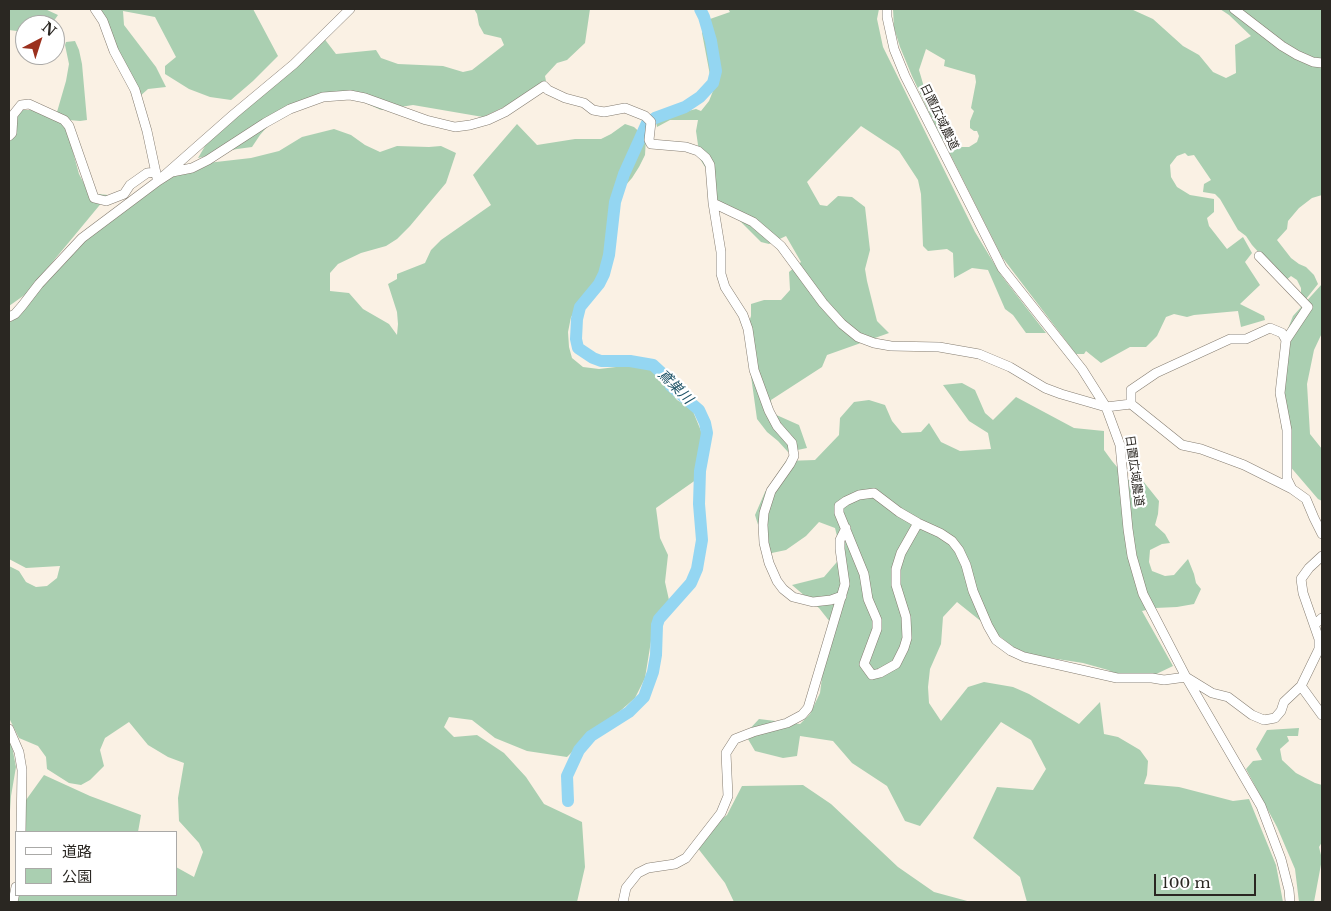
<!DOCTYPE html>
<html>
<head>
<meta charset="utf-8">
<style>
  body { margin:0 }
  #map { position:relative; width:1331px; height:911px; overflow:hidden; background:#faf1e4; font-family:"Libre Baskerville","Noto Sans JP",serif }
  canvas { display:block }
  .frame { position:absolute; inset:0; border:10px solid #2a2722; pointer-events:none }
  .legend { position:absolute; left:15px; top:831px; width:162px; height:65px; box-sizing:border-box; background:#fff; border:1px solid #aaa9a7; margin:0; padding:6px 9px; list-style:none; font-size:15px; color:#2a2722 }
  .legend li { display:flex; align-items:center; gap:10px; height:25px }
  .legend b { width:25px; border:1px solid #aaa9a7 }
  .north { position:absolute; left:15px; top:15px; width:50px; height:50px; box-sizing:border-box; background:#fff; border:1px solid #aaa9a7; border-radius:50%; rotate:40deg; font-size:14px; font-weight:700; line-height:20px; text-align:center; color:#2a2722 }
  .north::after { content:''; display:block; margin:auto; width:18px; height:22px; background:#9b311e; clip-path:polygon(50% 0,100% 100%,50% 72%,0 100%) }
  .scale { position:absolute; left:1154px; top:874px; width:102px; height:22px; box-sizing:border-box; border:2px solid #2a2722; border-top:0; padding-left:6px; font-size:15px; line-height:18px; white-space:nowrap; color:#2a2722; -webkit-text-stroke:4px #fff; paint-order:stroke }
</style>
</head>
<body>
<div id="map">
<canvas width="1331" height="911"></canvas>
<div class="frame"></div>
<ul class="legend">
<li><b style="height:6px;background:#fff"></b>道路</li>
<li><b style="height:14px;background:#aacfb1"></b>公園</li>
</ul>
<div class="north">N</div>
<div class="scale">100 m</div>
</div>
<script>
const g = document.querySelector('canvas').getContext('2d');
g.lineJoin = 'round';
function fill(path, color) {
  g.fillStyle = color;
  g.fill(path, 'evenodd');
}
function poly(rows) {
  const path = new Path2D();
  for (const r of rows) {
    path.moveTo(r[0], r[1]);
    for (let i = 2; i < r.length; i += 2) path.lineTo(r[i], r[i + 1]);
  }
  return path;
}
function stroke(path, color, width, dash) {
  g.strokeStyle = color;
  g.lineWidth = width;
  g.lineCap = dash ? 'butt' : 'round';
  g.setLineDash(dash || []);
  g.stroke(path);
}
function label(font, color, halo, rows, align = 'center') {
  g.font = font + ' "Libre Baskerville","Noto Sans JP",serif';
  g.lineWidth = 4.5;
  g.setLineDash([]);
  g.textBaseline = 'middle';
  g.strokeStyle = halo;
  g.fillStyle = color;
  for (const [text, x, y, turn = 0] of rows) {
    g.save();
    g.translate(x, y);
    g.rotate((+turn || 0) * Math.PI / 180);
    g.textAlign = isNaN(turn) ? turn : align;
    if (halo) g.strokeText(text, 0, 0);
    g.fillText(text, 0, 0);
    g.restore();
  }
}
fill(poly([
  [9,9,45,9,58,15,51,25,25,25,25,32,9,30],
  [97,9,225,9,226,10,253,9,278,56,253,81,231,100,210,97,189,89,165,74,165,66,176,57,155,17,123,11,124,25,156,67,166,87,148,89,139,97],
  [474,9,590,9,585,43,567,60,557,63,545,76,546,81,508,105,483,117,413,105,381,110,343,93,279,113,260,135,252,147,237,149,198,158,208,141,323,37,336,54,376,50,381,58,398,64,443,66,463,72,472,70,504,45,501,38,484,34,479,25,477,14],
  [728,9,879,9,877,19,883,47,975,232,1001,275,1046,333,1026,333,1013,315,1005,309,988,270,972,268,954,278,953,253,947,249,928,251,923,246,921,194,918,180,899,151,861,126,807,182,820,205,827,206,838,196,852,197,865,207,870,250,865,269,867,281,877,321,889,333,827,355,822,367,771,400,772,413,799,425,807,448,788,452,778,441,767,432,757,419,745,333,751,316,751,304,764,300,781,300,790,290,789,272,801,262,786,236,769,244,761,242,740,221,718,208,715,183,700,159,696,131,698,120,670,120,657,127,656,122,676,114,696,109,701,111,709,101,713,91,702,33,710,19,730,12],
  [893,9,1131,9,1153,19,1183,46,1199,55,1213,72,1226,78,1236,73,1235,45,1251,36,1229,15,1220,9,1322,9,1322,195,1312,198,1299,208,1288,221,1287,229,1277,240,1291,258,1299,264,1306,267,1314,275,1318,284,1306,299,1301,298,1301,288,1297,280,1291,276,1285,281,1252,245,1246,236,1238,230,1220,199,1215,194,1203,192,1204,184,1211,180,1194,155,1188,156,1185,153,1177,156,1170,165,1171,177,1177,187,1190,195,1214,199,1214,212,1207,218,1209,226,1227,249,1243,237,1252,253,1245,262,1260,285,1240,304,1264,316,1265,320,1241,327,1238,311,1194,315,1187,317,1174,314,1166,317,1157,336,1146,347,1130,347,1101,363,1086,351,1084,354,1076,354,1002,257,946,146,949,141,958,147,969,147,977,142,979,136,977,131,974,131,970,128,970,121,974,111,971,108,976,82,975,75,944,66,945,60,926,49,919,70,924,87,939,120,944,137,943,142,912,76,900,47,894,28],
  [75,41,79,50,82,64,87,120,80,121,69,120,57,112,66,81,69,64,65,45,66,42],
  [21,110,36,110,58,118,67,130,79,174,89,193,108,195,26,294,9,306,9,132],
  [517,124,537,145,575,139,601,139,611,134,625,124,634,127,646,138,645,155,639,167,632,178,611,202,608,231,611,256,610,265,601,285,587,303,577,309,571,317,568,332,569,347,572,358,583,367,599,369,633,365,653,371,677,400,692,409,701,431,707,463,700,477,656,508,660,538,668,555,665,582,669,600,651,625,651,641,645,678,635,698,619,712,598,726,567,757,527,751,495,738,472,720,449,717,444,727,454,737,477,735,504,753,526,777,544,804,582,822,585,867,577,902,15,902,16,895,176,895,176,867,194,877,203,852,199,843,179,821,178,798,184,763,168,757,148,745,129,722,105,738,100,750,104,766,90,780,81,785,69,783,47,769,46,757,38,746,19,738,9,718,9,566,19,571,26,582,36,587,47,586,57,578,60,566,26,568,9,559,9,323,20,315,25,304,90,234,152,180,172,167,251,158,279,151,302,137,334,129,351,135,365,145,380,152,397,146,429,147,441,146,456,153,446,183,410,226,397,239,386,246,361,253,338,264,330,273,330,291,349,293,363,309,389,324,397,335,398,324,397,312,388,284,397,279,397,274,425,263,431,250,441,240,491,205,473,175],
  [1322,284,1322,333,1314,350,1307,384,1310,434,1322,449,1322,501,1318,499,1288,464,1284,447,1281,422,1285,336,1293,316],
  [962,383,975,390,985,413,993,420,1016,397,1074,428,1104,431,1104,450,1112,461,1128,480,1143,481,1159,501,1158,514,1155,525,1165,534,1170,543,1162,544,1150,550,1149,562,1152,571,1165,576,1174,575,1188,559,1194,574,1196,583,1201,589,1194,604,1177,607,1155,608,1142,611,1173,666,1150,677,1130,681,1108,670,1083,663,1031,655,1013,647,957,602,943,617,941,644,930,669,928,687,929,703,941,721,968,687,984,682,1013,687,1029,694,1079,724,1100,702,1104,734,1118,737,1140,750,1148,761,1147,775,1144,784,1179,787,1233,801,1249,799,1276,865,1283,902,1027,902,1020,877,973,838,997,787,1033,790,1046,769,1031,740,1001,722,920,826,905,821,887,786,852,763,833,741,800,736,797,756,783,758,755,751,745,734,759,719,800,724,810,714,820,693,824,662,834,627,819,608,792,585,824,577,842,556,835,528,819,522,806,536,786,550,767,554,755,515,765,492,786,461,815,460,839,435,840,418,854,402,869,400,885,405,892,421,902,433,921,432,929,423,941,442,960,451,991,449,988,433,969,421,943,385],
  [1299,728,1298,736,1287,736,1289,741,1280,749,1282,760,1296,773,1315,783,1322,785,1322,842,1319,847,1322,859,1314,902,1299,902,1295,869,1277,827,1246,769,1253,761,1262,760,1256,749,1267,730],
  [9,737,11,741,16,767,11,796,9,826],
  [44,775,90,796,141,815,138,832,19,832,21,807],
  [803,785,831,804,898,867,934,892,971,902,734,902,725,883,693,842,727,815,742,786]
]), '#aacfb1');
stroke(poly([
  [568,801,567,776,579,750,591,736,629,712,644,697,653,672,656,655,657,625,659,619,691,583,697,569,702,540,699,504,700,471,707,433,705,423,699,410,671,386,666,377,653,365,630,361,601,361,593,358,578,348,576,339,577,319,580,307,599,284,604,274,609,255,615,202,624,174,647,123,655,118,685,107,700,97,713,83,716,71,711,41,704,17,700,9]
]), '#94d6f2', 12);
const minor = poly([
  [95,9,103,21,114,51,135,90,147,131,157,178],
  [887,9,887,17,894,49,905,76,1002,268,1082,369,1106,407,1120,445,1128,529,1132,556,1143,594,1186,677,1261,806,1281,859,1289,890,1290,902],
  [1234,9,1282,46,1297,55,1313,62,1322,63],
  [9,136,12,133,13,115,21,105,29,104,64,120,69,126,94,198,106,201,124,194,130,185,147,173,156,172],
  [158,181,172,172,192,168,208,160,265,123,290,109,323,97,350,95,365,98,426,120,455,127,470,125,488,120,505,112,544,86,548,90,565,98,584,103,593,110,604,112,625,108,645,116,651,122,649,140,651,144,686,147,698,151,706,158,710,165,713,203,721,252,721,274,725,287,743,315,748,329,754,370,769,411,777,426,792,443,794,456,790,464,771,491,764,513,763,525,764,543,769,563,777,581,783,589,793,597,813,602,831,600,842,596],
  [713,203,753,222,781,246,823,303,842,324,858,337,874,343,891,346,939,347,979,354,1010,367,1045,388,1061,394,1106,407,1131,404,1182,445,1201,449,1244,465,1292,489,1306,499,1314,518,1322,534],
  [1259,256,1308,307,1286,340],
  [9,317,15,314,22,306,39,284,82,238,158,181,234,114,294,64,350,9],
  [1131,404,1131,390,1156,373,1230,339,1246,339,1270,328,1282,333,1286,340,1280,393,1287,430,1287,479,1292,489],
  [918,523,901,553,896,569,896,585,906,617,907,638,904,648,896,664,880,673,872,675,864,664,877,629,877,620,868,599,864,574,839,513,839,506,846,501,859,495,874,493,899,512,918,523,940,533,952,541,959,550,966,565,973,591,988,626,996,640,1011,651,1024,657,1117,678,1152,678,1164,680,1186,677,1212,693,1228,697,1252,715,1264,720,1275,718,1281,711,1284,702,1301,686,1319,649,1319,639,1303,593,1301,579,1309,568,1322,556],
  [1314,625,1322,618],
  [1301,686,1322,715],
  [9,729,19,752,22,770,21,832],
  [13,902,16,887],
  [623,902,626,888,638,873,648,868,675,864,686,858,721,813,728,796,726,753,735,739,753,732,787,723,802,715,808,708,845,584,840,549,840,540,846,528]
]);
stroke(minor, '#857d71', 10);
stroke(minor, '#fff', 9);
label('12px', '#2a2722', '#fff', [
  ["日置広域農道",939,117,64],
  ["日置広域農道",1134,471,82]
]);
label('italic 14px', '#1c5165', '#fff', [
  ["鳶巣川",675,387,45]
]);
</script>
</body>
</html>
